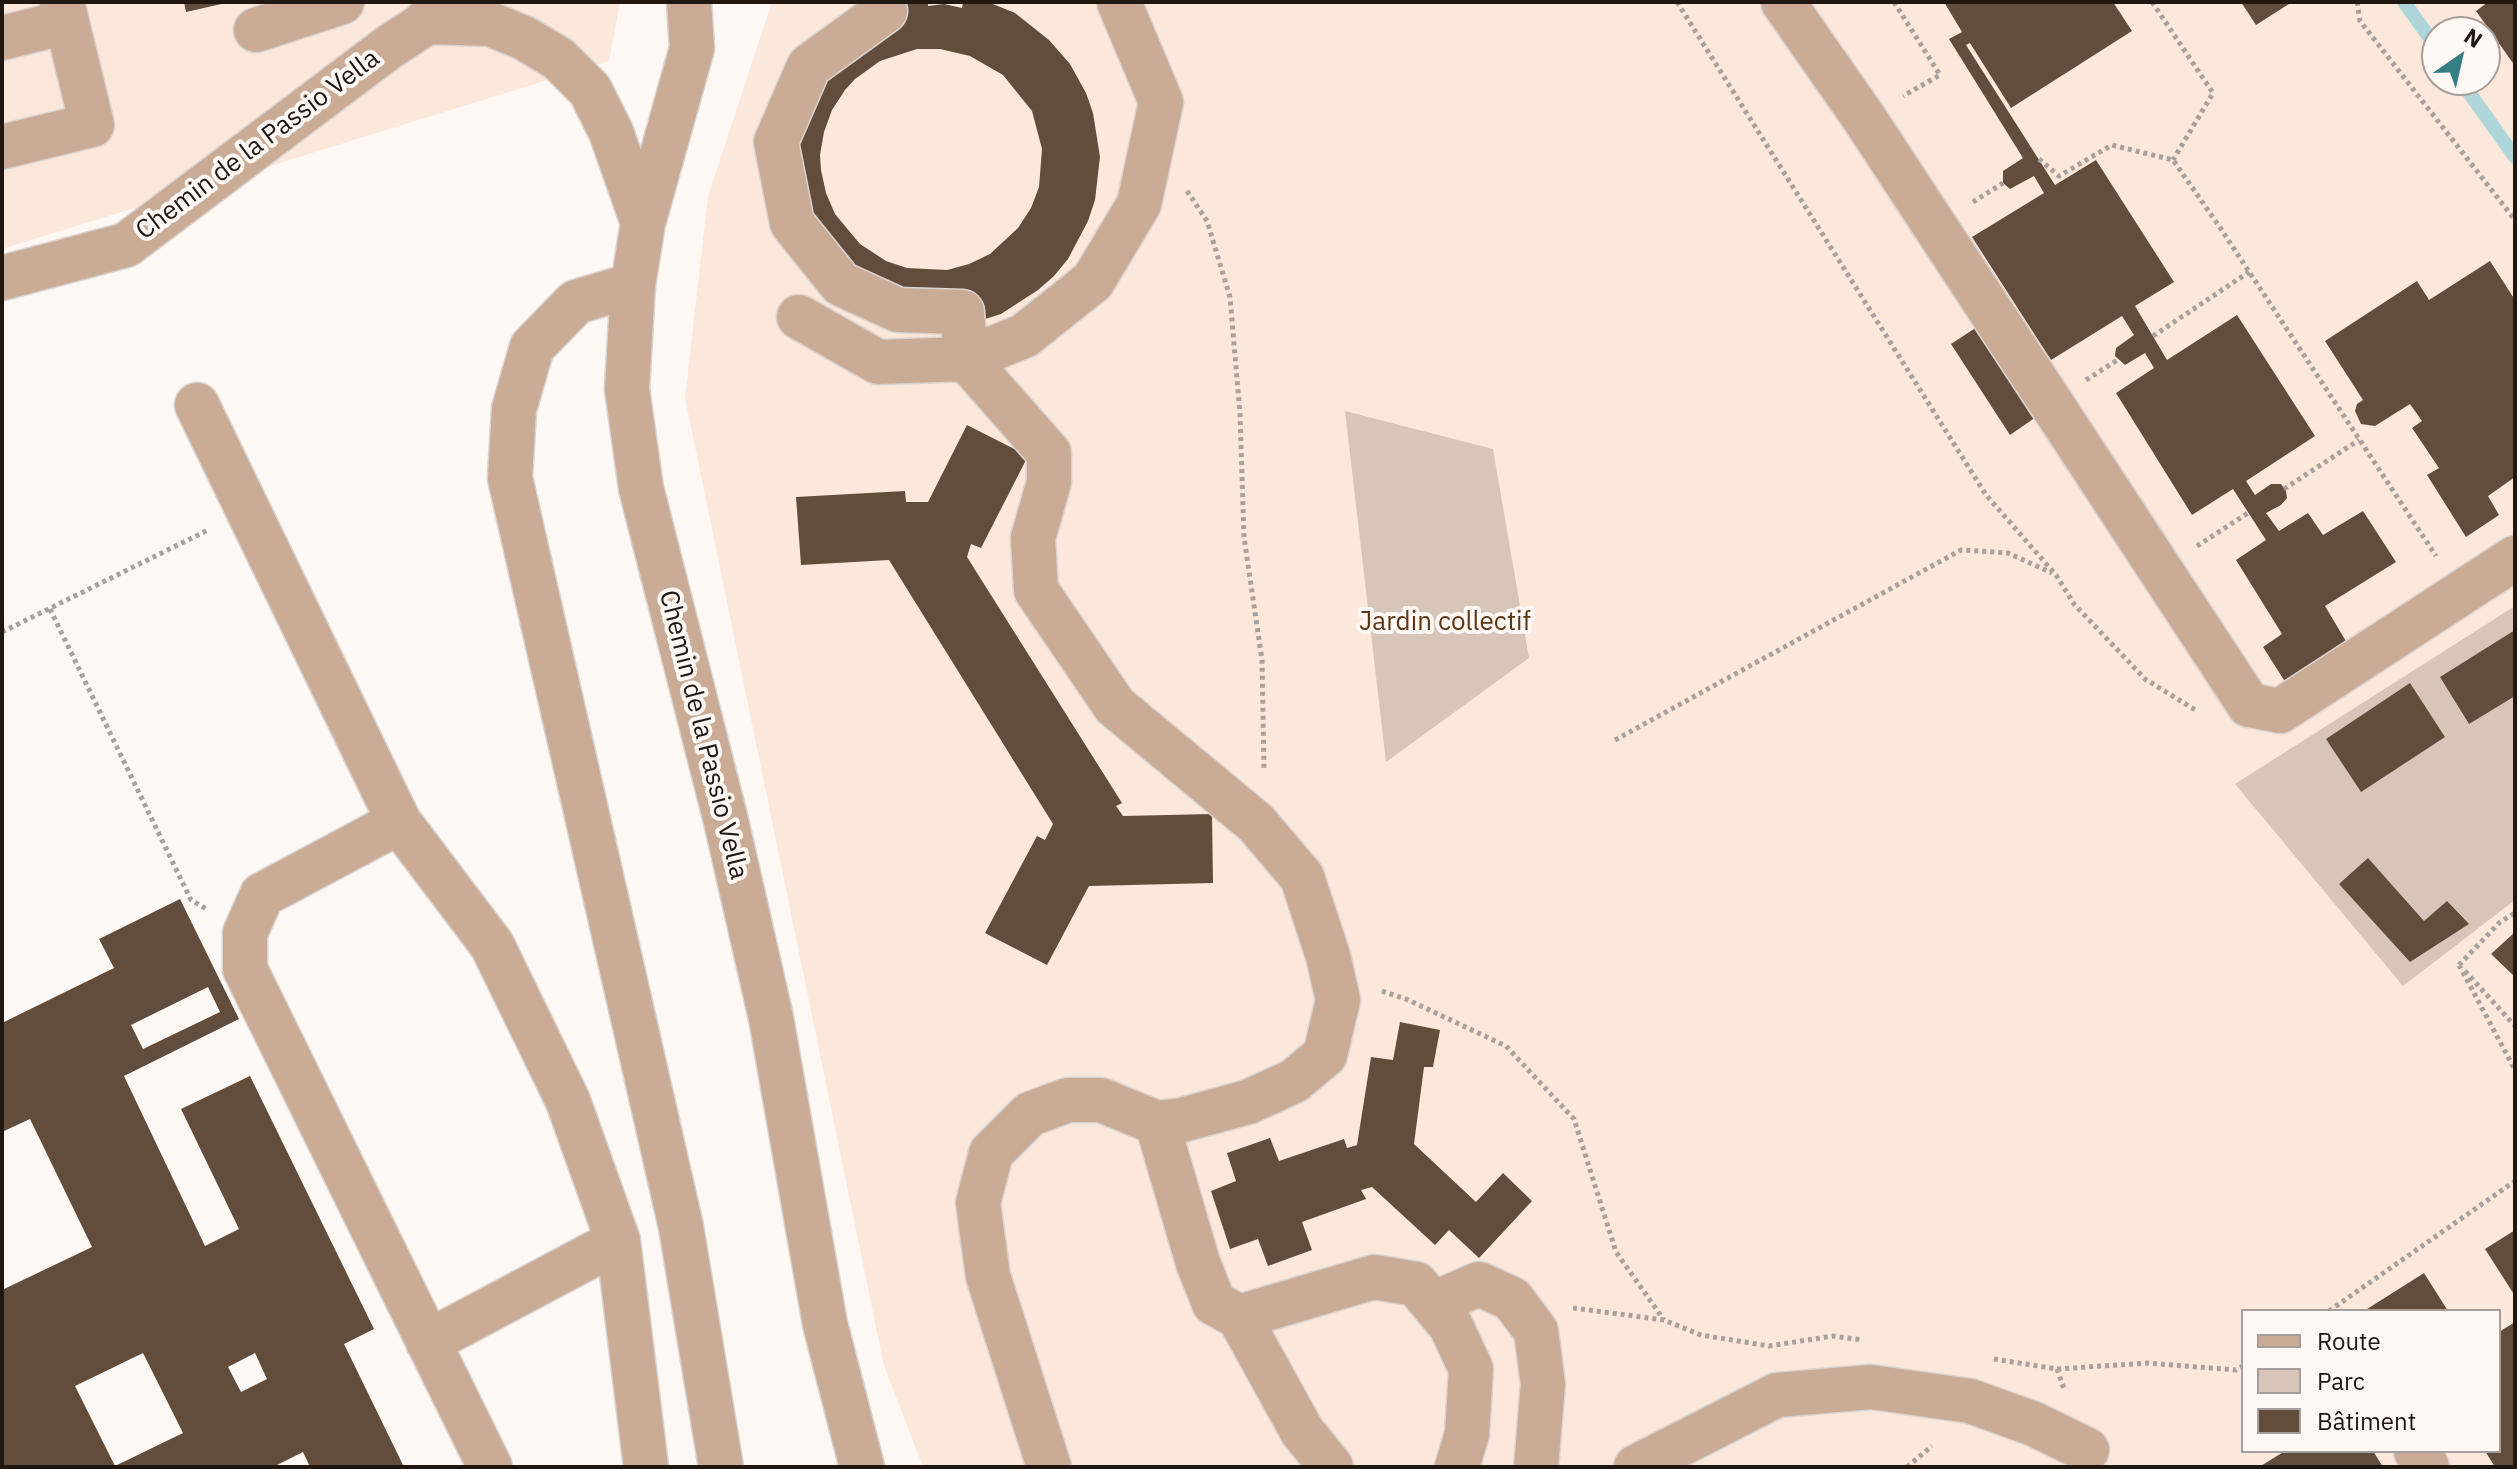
<!DOCTYPE html>
<html>
<head>
<meta charset="utf-8">
<style>
  body { margin:0 }
  #map { position:relative; width:2517px; height:1469px; overflow:hidden; background:#fef8f5; font-family:"IBM Plex Sans",sans-serif }
  canvas { display:block }
  .frame { position:absolute; inset:0; border:4px solid #201711; pointer-events:none }
  .legend { position:absolute; left:2241px; top:1309px; width:260px; height:144px; box-sizing:border-box; background:#fef8f5; border:2px solid #a59e9a; margin:0; padding:10px 14px; list-style:none; font-size:24px; color:#201711 }
  .legend li { display:flex; align-items:center; gap:16px; height:40px }
  .legend b { width:40px; border:2px solid #a59e9a }
  .north { position:absolute; left:2421px; top:16px; width:80px; height:80px; box-sizing:border-box; background:#fef8f5; border:2px solid #a59e9a; border-radius:50%; rotate:34deg; font-size:22px; font-weight:700; line-height:32px; text-align:center; color:#201711 }
  .north::after { content:''; display:block; margin:auto; width:28px; height:36px; background:#367e85; clip-path:polygon(50% 0,100% 100%,50% 72%,0 100%) }
</style>
</head>
<body>
<div id="map">
<canvas width="2517" height="1469"></canvas>
<div class="frame"></div>
<ul class="legend">
<li><b style="height:10px;background:#caab96"></b>Route</li>
<li><b style="height:22px;background:#d7c5b9"></b>Parc</li>
<li><b style="height:22px;background:#624d3d"></b>Bâtiment</li>
</ul>
<div class="north">N</div>
</div>
<script>
const g = document.querySelector('canvas').getContext('2d');
g.lineJoin = 'round';
function fill(path, color) {
  g.fillStyle = color;
  g.fill(path, 'evenodd');
}
function poly(rows) {
  const path = new Path2D();
  for (const r of rows) {
    path.moveTo(r[0], r[1]);
    for (let i = 2; i < r.length; i += 2) path.lineTo(r[i], r[i + 1]);
  }
  return path;
}
function stroke(path, color, width, dash) {
  g.strokeStyle = color;
  g.lineWidth = width;
  g.lineCap = dash ? 'butt' : 'round';
  g.setLineDash(dash || []);
  g.stroke(path);
}
function label(font, color, halo, rows, align = 'center') {
  g.font = font + ' "IBM Plex Sans",sans-serif';
  g.lineWidth = 8;
  g.setLineDash([]);
  g.textBaseline = 'middle';
  g.strokeStyle = halo;
  g.fillStyle = color;
  for (const [text, x, y, turn = 0] of rows) {
    g.save();
    g.translate(x, y);
    g.rotate((+turn || 0) * Math.PI / 180);
    g.textAlign = isNaN(turn) ? turn : align;
    if (halo) g.strokeText(text, 0, 0);
    g.fillText(text, 0, 0);
    g.restore();
  }
}
fill(poly([
  [2,2,620,2,609,61,2,249],
  [772,2,2515,2,2515,1467,923,1467,884,1366,685,398,708,196],
  [2437,32,2485,32,2485,80,2437,80],
  [2243,1311,2499,1311,2499,1451,2243,1451]
]), '#fce8da');
fill(poly([
  [1345,411,1493,449,1529,658,1386,762],
  [2515,606,2515,900,2403,986,2235,784]
]), '#d7c5b9');
stroke(poly([
  [2404,2,2437,48],
  [2460,80,2515,157]
]), '#aed6da', 14);
fill(poly([
  [184,2,225,2,226,3,186,12],
  [870,2,928,2,928,6,944,4,962,8,963,2,988,2,1015,13,1049,40,1070,64,1086,93,1093,113,1100,157,1095,200,1088,221,1068,259,1054,276,1038,290,1001,314,960,327,826,293,802,271,778,235,808,43,833,21],
  [917,49,940,49,970,56,1003,75,1032,111,1042,149,1039,187,1031,208,1018,228,990,254,969,264,947,270,907,268,886,261,860,244,835,214,826,193,821,170,820,155,824,132,832,110,845,90,855,79,880,61],
  [1944,2,2113,2,2132,31,2011,108,1970,43,1966,45,2055,185,2096,160,2174,282,2135,306,2167,360,2237,315,2315,436,2246,481,2255,495,2271,484,2281,484,2286,491,2287,498,2281,505,2266,513,2279,531,2308,513,2323,535,2363,511,2396,562,2325,606,2350,648,2289,688,2263,647,2282,634,2236,560,2266,540,2233,489,2192,515,2116,393,2154,368,2145,353,2125,365,2115,356,2116,348,2134,335,2122,316,2051,360,1972,237,2044,193,2034,176,2010,189,2003,183,2003,171,2023,158,1949,39,1962,32],
  [2241,2,2292,2,2256,25],
  [2488,2,2515,2,2515,66,2476,11],
  [2490,261,2515,300,2515,477,2488,496,2499,515,2466,537,2427,475,2439,468,2412,428,2422,421,2410,404,2375,426,2361,424,2355,411,2357,404,2363,400,2325,341,2417,281,2429,300],
  [1977,327,2036,417,2010,435,1951,344],
  [967,425,1028,456,981,548,971,544,967,557,1122,803,1116,806,1123,816,1212,814,1213,883,1089,886,1047,965,985,933,1037,836,1045,840,1053,824,889,560,801,565,796,497,905,491,906,502,928,502],
  [2515,630,2515,696,2469,724,2440,677],
  [2410,683,2445,737,2361,792,2326,739],
  [2368,858,2424,921,2447,901,2469,924,2410,962,2339,884],
  [180,899,239,1019,124,1076,205,1246,239,1229,181,1109,250,1076,374,1329,344,1344,404,1467,310,1467,303,1452,273,1467,2,1467,2,1290,92,1247,30,1119,2,1132,2,1023,114,968,99,939],
  [208,987,220,1012,143,1049,131,1025],
  [143,1353,183,1433,115,1466,75,1386],
  [255,1353,267,1379,241,1392,228,1367],
  [2515,932,2515,977,2491,954],
  [1400,1022,1440,1030,1433,1067,1424,1067,1414,1144,1476,1202,1503,1173,1532,1201,1479,1258,1449,1230,1435,1245,1372,1187,1361,1190,1366,1199,1302,1222,1312,1250,1268,1266,1258,1239,1230,1249,1211,1191,1236,1181,1227,1153,1270,1138,1279,1161,1344,1139,1347,1148,1357,1145,1371,1057,1393,1060],
  [2515,1230,2515,1296,2485,1249],
  [2424,1273,2448,1311,2364,1311],
  [2515,1322,2515,1467,2495,1467,2485,1451,2499,1451,2499,1332],
  [2285,1451,2373,1451,2383,1467,2259,1467]
]), '#624d3d');
const minor = poly([
  [689,2,692,48,643,223,633,285,627,389,641,488,726,821,771,1018,825,1324,862,1467],
  [883,2,885,11,809,66,776,142,792,223,841,284,898,310,962,312,966,359,1049,453,1049,482,1033,538,1036,590,1115,706,1256,823,1302,877,1328,956,1338,1000,1325,1055,1294,1081,1248,1102,1182,1120,1157,1123],
  [1783,2,1864,118,2249,705,2280,711,2515,558],
  [425,22,490,24,524,38,559,59,590,90,611,132,643,223],
  [256,30,342,2],
  [2,38,67,22],
  [2,147,92,125,62,2],
  [2,278,126,245,389,47,458,2],
  [633,285,576,302,532,347,514,409,510,478,681,1227,721,1467],
  [799,317,878,362,966,359,1024,336,1093,281,1139,204,1161,102,1119,2],
  [197,405,399,822,492,945,568,1101,618,1241,646,1467],
  [399,822,262,895,245,933,245,969,490,1467],
  [1433,1304,1479,1284,1512,1299,1536,1331,1543,1384,1536,1467],
  [1239,1317,1302,1431,1331,1467],
  [428,1342,618,1241],
  [2416,1451,2427,1467],
  [1049,1467,988,1276,978,1203,991,1153,1030,1114,1068,1100,1101,1100,1157,1123,1198,1263,1214,1303,1239,1317,1374,1277,1416,1284,1451,1326,1471,1369,1467,1434,1457,1467],
  [1636,1467,1777,1395,1871,1387,1970,1401,2034,1424,2087,1450]
]);
stroke(minor, '#dad4d1', 47);
stroke(poly([
  [1677,2,1986,495,2056,575,2074,604,2145,679,2197,711],
  [1894,2,1940,75,1903,96],
  [2152,2,2213,93,2173,160],
  [2357,2,2360,21,2515,220],
  [2039,159,2059,176,2112,145,2173,160,2219,226,2436,556],
  [1187,191,1207,221,1230,297,1240,414,1244,537,1262,660,1264,770],
  [1973,202,2003,183],
  [2153,336,2249,272],
  [2086,380,2119,359],
  [2284,489,2359,440],
  [2197,546,2248,513],
  [50,609,191,900,208,910],
  [2,632,208,530],
  [1615,740,1961,550,2008,553,2052,573],
  [2459,965,2515,1070],
  [2459,965,2500,922,2515,913],
  [2465,971,2515,1026],
  [1382,991,1406,999,1506,1046,1574,1119,1616,1252,1664,1320],
  [1573,1308,1664,1320,1701,1335,1769,1346,1833,1336,1862,1340],
  [2329,1311,2515,1181],
  [1994,1359,2057,1369,2147,1363,2236,1370,2243,1366],
  [2057,1369,2064,1389],
  [1907,1467,1932,1446]
]), '#a8a19c', 5, [4, 4]);
stroke(minor, '#caab96', 44);
label('26px', '#201711', '#fef8f5', [
  ["Chemin de la Passio Vella",258,145,-37],
  ["Chemin de la Passio Vella",703,735,76]
]);
label('26px', '#5d3516', '#fef8f5', [
  ["Jardin collectif",1445,622]
]);
</script>
</body>
</html>
